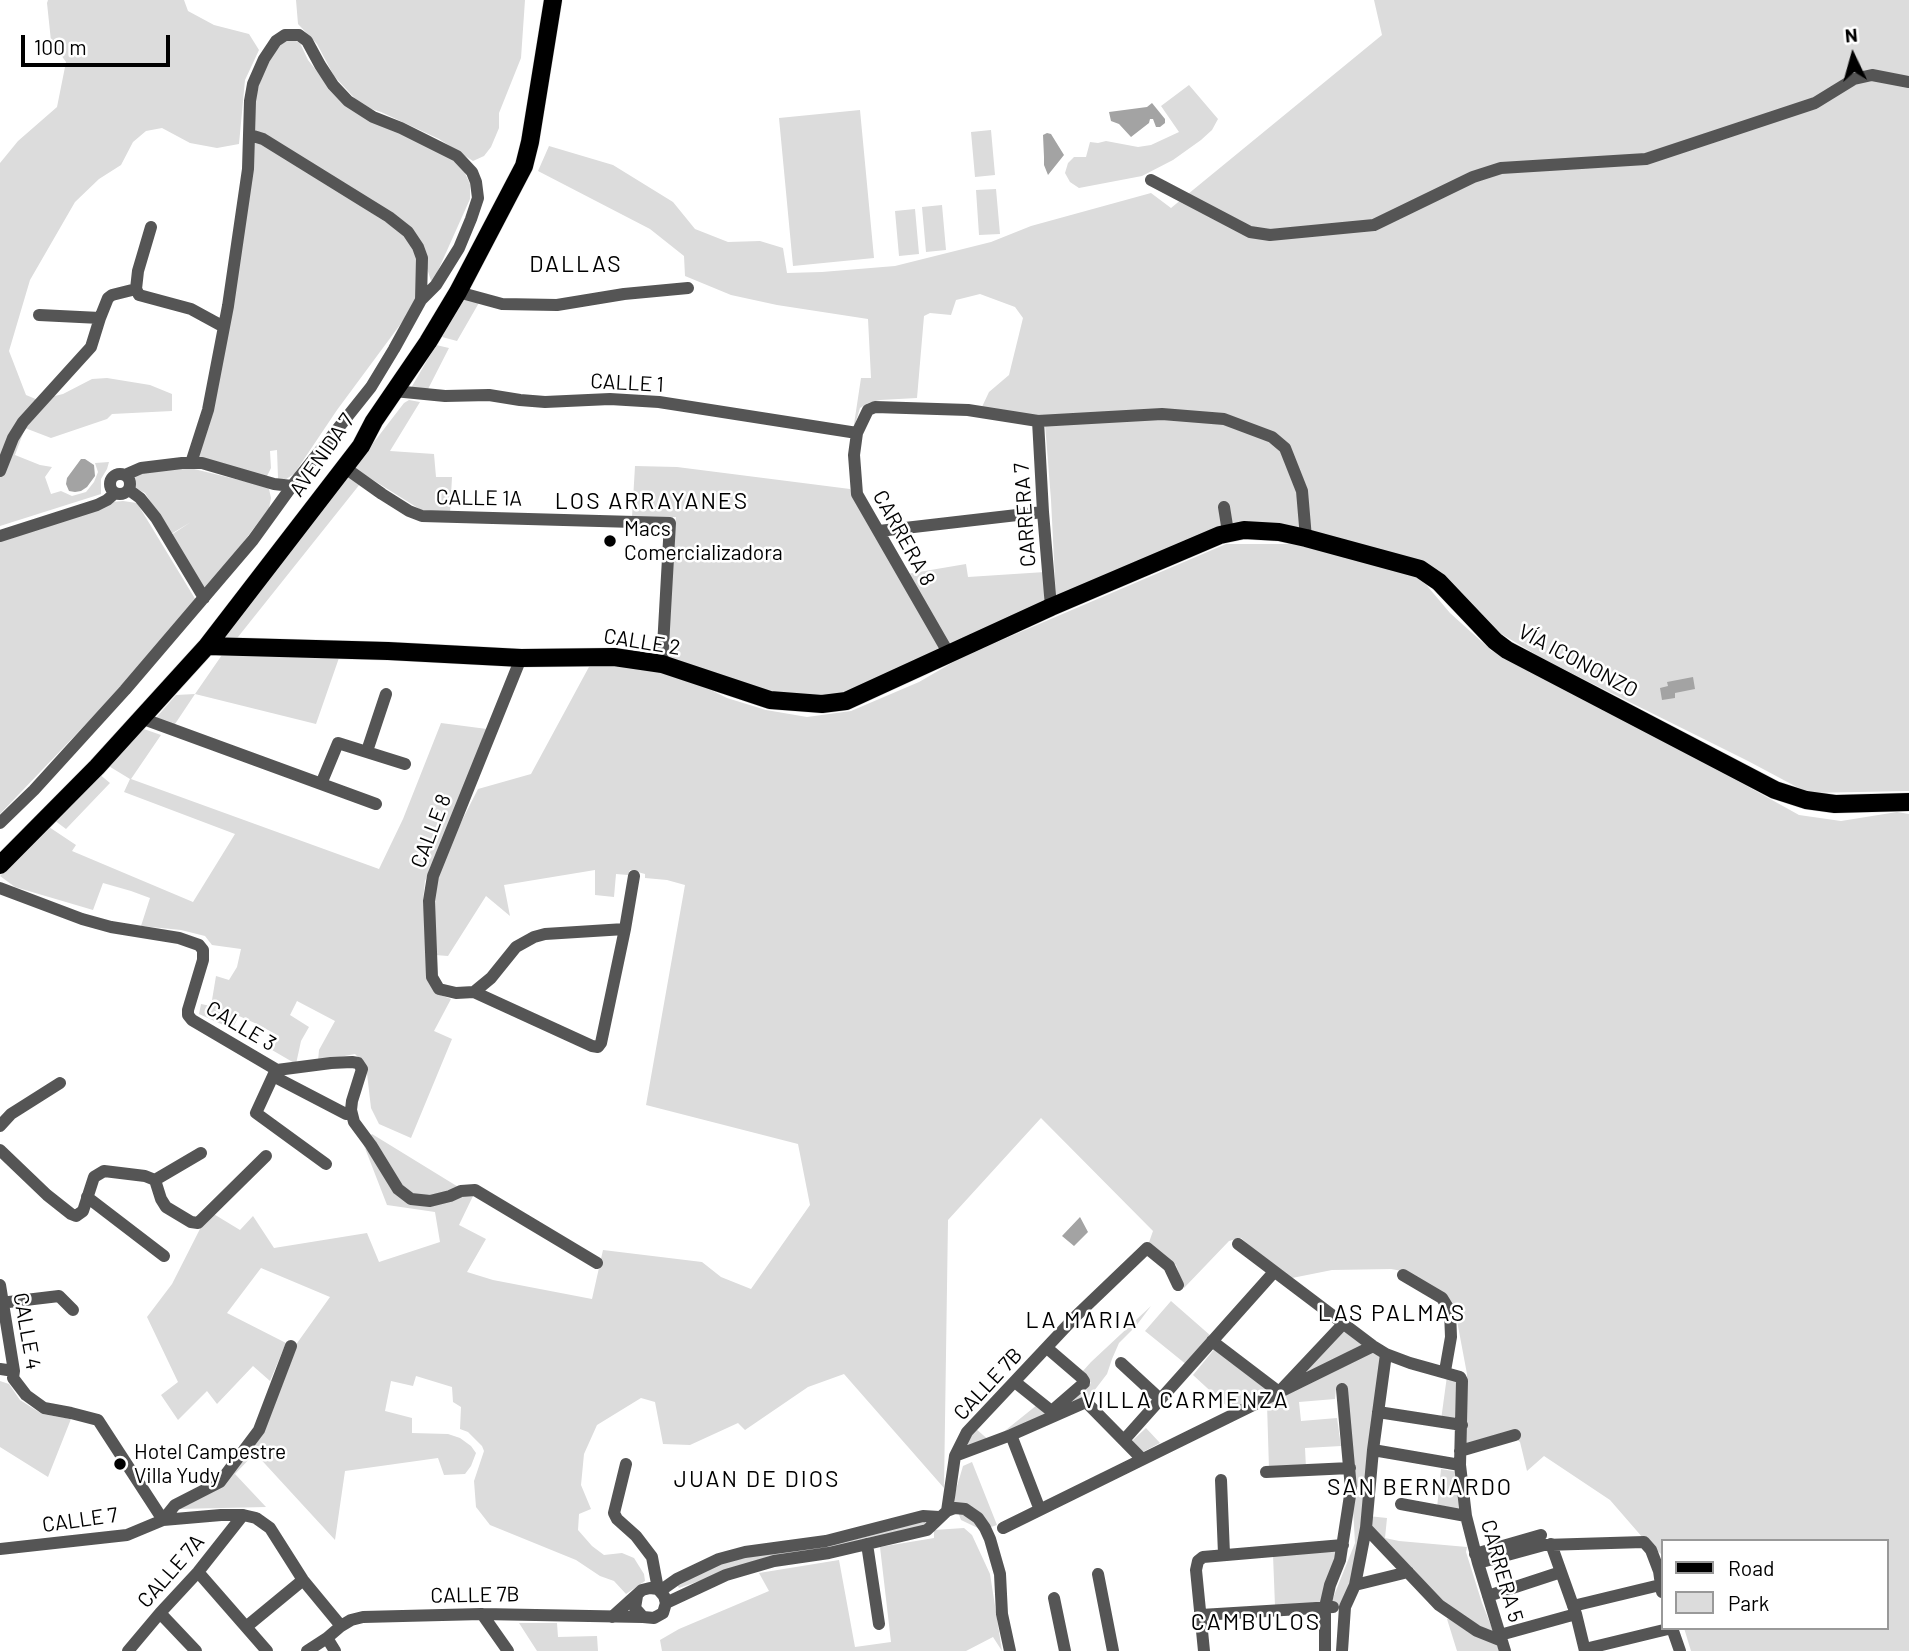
<!DOCTYPE html>
<html>
<head>
<meta charset="utf-8">
<style>
  body { margin:0 }
  #map { position:relative; width:1909px; height:1651px; overflow:hidden; background:#fff; font-family:Barlow,sans-serif }
  canvas { display:block }
  .legend { position:absolute; left:1661px; top:1539px; width:228px; height:91px; box-sizing:border-box; background:#fff; border:2px solid #999; margin:0; padding:9px 12px; list-style:none; font-size:21px; color:#000 }
  .legend li { display:flex; align-items:center; gap:14px; height:35px }
  .legend b { width:35px; border:2px solid #999 }
  .north { position:absolute; left:1818px; top:21px; width:70px; height:70px; -webkit-text-stroke:5px #fff; paint-order:stroke; rotate:355deg; font-size:19px; font-weight:700; line-height:28px; text-align:center; color:#000 }
  .north::after { content:''; display:block; margin:auto; width:24px; height:32px; background:#000; clip-path:polygon(50% 0,100% 100%,50% 72%,0 100%) }
  .scale { position:absolute; left:21px; top:35px; width:149px; height:32px; box-sizing:border-box; border:4px solid #000; border-top:0; padding-left:9px; font-size:21px; line-height:24px; white-space:nowrap; color:#000; -webkit-text-stroke:5px #fff; paint-order:stroke }
</style>
</head>
<body>
<div id="map">
<canvas width="1909" height="1651"></canvas>
<ul class="legend">
<li><b style="height:9px;background:#000"></b>Road</li>
<li><b style="height:19px;background:#dcdcdc"></b>Park</li>
</ul>
<div class="north">N</div>
<div class="scale">100 m</div>
</div>
<script>
const g = document.querySelector('canvas').getContext('2d');
g.lineJoin = 'round';
function fill(path, color) {
  g.fillStyle = color;
  g.fill(path, 'evenodd');
}
function poly(rows) {
  const path = new Path2D();
  for (const r of rows) {
    if (r.length === 3) {
      path.moveTo(r[0] + r[2], r[1]);
      path.arc(r[0], r[1], r[2], 0, 2 * Math.PI);
      continue;
    }
    path.moveTo(r[0], r[1]);
    for (let i = 2; i < r.length; i += 2) path.lineTo(r[i], r[i + 1]);
  }
  return path;
}
function stroke(path, color, width, dash) {
  g.strokeStyle = color;
  g.lineWidth = width;
  g.lineCap = dash ? 'butt' : 'round';
  g.setLineDash(dash || []);
  g.stroke(path);
}
function label(font, color, halo, rows, align = 'center') {
  g.font = font + ' Barlow,sans-serif';
  g.lineWidth = 5;
  g.setLineDash([]);
  g.textBaseline = 'middle';
  g.strokeStyle = halo;
  g.fillStyle = color;
  for (const [text, x, y, turn = 0] of rows) {
    g.save();
    g.translate(x, y);
    g.rotate((+turn || 0) * Math.PI / 180);
    g.textAlign = isNaN(turn) ? turn : align;
    if (halo) g.strokeText(text, 0, 0);
    g.fillText(text, 0, 0);
    g.restore();
  }
}
fill(poly([
  [48,0,184,0,188,11,214,25,249,34,259,50,245,80,239,144,217,148,190,143,162,128,146,131,133,142,121,165,99,179,75,202,30,280,9,351,26,395,38,400,63,394,92,379,107,378,150,385,172,394,172,411,112,414,107,419,51,438,25,428,15,455,40,465,52,467,45,477,51,494,61,491,72,496,86,492,94,482,98,472,95,463,109,462,107,469,101,479,101,494,0,526,0,163,18,141,57,107,66,62,51,41,47,3],
  [296,0,525,0,521,58,499,113,499,128,491,147,484,156,473,161,439,139,381,112,362,106,334,76,317,44,298,24],
  [1374,0,1909,0,1909,791,1808,793,1748,761,1545,660,1498,632,1418,564,1223,529,1056,600,1051,500,1045,424,1037,415,981,409,989,392,1009,375,1023,318,1015,307,980,294,956,300,951,315,930,313,924,316,917,398,880,400,868,403,860,408,853,431,861,378,871,378,868,319,777,305,731,295,685,276,684,256,650,229,538,171,549,146,613,165,673,202,695,229,728,242,760,241,783,248,787,273,822,272,895,266,991,242,1031,226,1151,193,1171,208,1382,35],
  [286,39,294,40,300,43,308,60,339,99,454,158,464,171,470,184,470,199,432,284,419,243,254,130,254,103,266,62],
  [1189,85,1218,119,1212,130,1201,140,1173,160,1142,176,1079,188,1070,182,1065,173,1068,163,1074,157,1086,157,1090,142,1098,143,1106,141,1138,147,1151,145,1179,132,1161,106],
  [860,110,874,258,793,266,779,118],
  [991,130,995,175,975,177,971,132],
  [253,139,263,142,404,234,418,259,417,296,408,314,337,410,294,474,283,481,278,480,278,478,277,450,270,451,271,468,266,478,195,459],
  [996,189,1000,234,979,235,976,190],
  [942,205,946,250,926,252,922,207],
  [915,209,919,254,899,256,895,211],
  [465,293,480,301,457,341,442,337],
  [436,345,449,348,427,391,411,388],
  [409,400,420,402,390,451,434,454,436,477,452,477,450,513,421,510,354,468,404,403],
  [635,466,677,467,850,489,941,649,866,684,840,693,817,698,770,695,667,660,676,517,632,517],
  [190,468,264,486,269,489,271,498,269,508,206,592,171,535,191,522,171,534,145,493,135,488,134,482,135,475,139,472],
  [349,476,360,484,234,642,225,636],
  [123,501,137,503,197,602,106,703,0,814,0,540,112,502],
  [1226,544,1297,544,1418,575,1450,613,1492,651,1578,692,1799,815,1841,821,1897,812,1909,814,1909,1651,1691,1651,1684,1628,1886,1628,1886,1541,1662,1541,1662,1583,1661,1583,1661,1554,1643,1538,1610,1500,1544,1456,1527,1471,1520,1442,1516,1439,1464,1453,1466,1426,1467,1374,1455,1310,1402,1271,1391,1269,1332,1270,1292,1278,1272,1265,1241,1238,1229,1241,1184,1288,1176,1265,1147,1248,1153,1231,1041,1118,948,1220,944,1488,844,1374,808,1387,745,1430,738,1423,690,1445,663,1444,655,1402,641,1398,597,1425,584,1454,581,1485,591,1509,579,1514,578,1530,592,1546,604,1555,622,1553,634,1558,644,1574,645,1581,626,1594,614,1581,600,1576,576,1560,490,1525,476,1507,474,1481,484,1451,482,1446,468,1432,460,1429,461,1407,453,1402,452,1387,416,1376,413,1386,391,1381,385,1411,412,1418,412,1433,448,1434,460,1438,471,1446,476,1453,471,1466,465,1474,444,1475,438,1458,345,1471,335,1540,255,1453,235,1474,266,1507,176,1509,223,1485,261,1431,295,1346,330,1297,261,1268,227,1313,286,1343,270,1381,253,1366,217,1404,207,1391,178,1420,161,1395,178,1382,147,1317,172,1284,203,1223,212,1213,240,1230,253,1216,274,1248,367,1233,379,1262,440,1242,435,1212,387,1205,363,1143,372,1134,473,1196,459,1225,486,1239,467,1272,493,1280,592,1299,603,1250,702,1262,721,1277,751,1289,810,1205,798,1144,646,1105,685,885,667,880,645,878,645,874,630,870,628,875,616,874,614,897,595,895,595,870,504,885,510,916,486,896,448,956,435,955,433,899,437,873,453,838,478,789,531,774,590,665,617,664,683,676,727,698,766,710,807,717,851,711,919,682,962,657],
  [966,564,968,577,1045,572,1044,603,948,646,907,574],
  [224,652,340,655,316,724,195,694,173,727,155,719,176,695,195,694],
  [441,723,487,729,425,881,423,900,435,993,451,999,434,1031,452,1039,411,1138,379,1124,371,1108,366,1065,355,1054,318,1061,319,1050,335,1021,297,1001,290,1015,309,1027,301,1041,296,1064,272,1050,279,1036,257,1024,239,1016,232,1029,199,1014,201,1004,211,1006,216,976,229,980,237,967,241,949,212,945,205,936,181,930,141,926,150,898,131,891,103,883,93,910,15,887,0,876,49,827,76,845,72,851,193,902,235,834,124,792,130,779,107,765,141,728,161,735,131,779,379,869,403,819],
  [98,773,110,783,66,829,54,820],
  [1171,1301,1211,1336,1187,1365,1145,1331],
  [1151,1306,1136,1326,1119,1343,1112,1359,1107,1374,1084,1404,965,1455,970,1435,975,1428,991,1442,1037,1405,1057,1413,1091,1383,1082,1372,1091,1362],
  [1345,1329,1366,1346,1289,1385],
  [1216,1347,1272,1392,1231,1410,1193,1375],
  [1372,1351,1381,1357,1367,1487,1353,1487,1345,1386,1336,1388,1335,1399,1299,1402,1301,1421,1337,1418,1341,1446,1305,1448,1306,1468,1269,1469,1267,1404],
  [1447,1376,1457,1378,1459,1421,1441,1420],
  [0,1381,9,1384,20,1400,42,1414,71,1419,48,1477,0,1447],
  [1146,1428,1160,1443,1143,1452,1132,1441],
  [972,1462,997,1525,982,1530,961,1520,955,1504,955,1493,963,1466],
  [1441,1469,1458,1472,1463,1511,1437,1508],
  [1352,1491,1367,1492,1358,1558,1344,1605,1331,1603,1355,1543],
  [1368,1516,1387,1518,1385,1538,1399,1541,1467,1547,1466,1552,1482,1603,1494,1633,1452,1612,1367,1526],
  [924,1518,926,1527,726,1572,679,1588,676,1582,723,1563],
  [964,1528,972,1535,990,1574,1002,1651,993,1637,966,1651,662,1651,660,1640,679,1629,769,1591,759,1573,839,1560,855,1647,891,1642,880,1547,934,1538,934,1530],
  [1346,1546,1327,1602,1275,1606,1273,1555],
  [1452,1618,1497,1645,1499,1651,1457,1651,1447,1619],
  [519,1623,557,1623,558,1637,597,1636,598,1651,537,1651]
]), '#dcdcdc');
fill(poly([
  [1152,103,1165,119,1165,123,1160,127,1156,127,1153,119,1150,119,1149,123,1131,137,1119,124,1111,121,1109,112,1147,107],
  [1047,133,1051,134,1064,155,1048,175,1044,165,1044,157,1043,135],
  [81,459,85,459,94,465,95,476,87,487,81,491,75,492,69,491,66,484,67,478],
  [1693,677,1695,689,1675,693,1675,698,1662,700,1660,688,1668,686,1667,682],
  [1080,1217,1088,1232,1074,1246,1062,1236]
]), '#a3a3a3');
const primary = poly([
  [207,646,388,651,521,658,614,657,662,664,770,700,822,704,846,701,1051,607,1220,535,1244,530,1279,532,1306,538,1420,569,1439,582,1495,641,1507,650,1775,790,1806,800,1835,804,1909,802],
  [0,865,97,767,207,646,361,446,374,421,428,342,458,292,524,166,530,142,553,0]
]);
stroke(primary, '#dbdbdb', 19);
stroke(poly([
  [250,135,263,139,389,217,408,232,418,247,422,258,421,300],
  [1151,180,1250,232,1270,235,1374,225,1473,177,1501,168,1646,159,1815,103,1854,79,1872,75,1909,82],
  [136,289,139,295,191,309,224,327],
  [136,289,138,271,151,227],
  [458,292,502,304,557,305,624,294,688,288],
  [39,315,100,318,108,298,112,295,136,289],
  [394,391,445,396,489,395,520,400,545,402,610,399,659,402,857,433],
  [1038,421,1043,512,1051,607],
  [344,467,382,494,409,511,422,516,670,523,662,664],
  [0,471,13,438,23,422,91,347,100,318],
  [120,484,10],
  [125,475,141,468,182,463,202,463,274,484,292,486],
  [129,490,140,498,156,518,204,598],
  [1224,507,1228,532],
  [879,531,1043,512],
  [0,536,97,505,107,500,115,493],
  [949,654,857,494,854,455,857,433,868,410,875,407,968,410,1038,421,1162,414,1224,419,1272,437,1285,448,1302,491,1306,538],
  [521,658,433,876,429,901,432,977,439,989,456,993,474,992,592,1046,598,1047,601,1043,625,929,634,876],
  [141,718,376,804],
  [367,751,386,694],
  [321,784,338,743,405,764],
  [0,823,34,790,125,690,253,540,292,486,371,387,394,349,421,300,436,285,459,248,471,219,478,198,476,182,472,172,457,156,401,128,373,117,348,101,333,85,320,65,307,41,299,35,285,35,276,41,264,59,253,84,250,101,248,169,228,306,208,410,191,463],
  [0,888,82,919,111,927,179,938,199,945,203,950,203,960,188,1010,188,1015,192,1020,277,1070,331,1063,352,1062,358,1063,362,1069,352,1101,351,1110,354,1122,371,1145,398,1189,411,1199,430,1201,450,1196,461,1191,475,1190,597,1263],
  [474,992,491,978,516,947,534,937,545,934,625,929],
  [276,1070,273,1076,346,1114],
  [273,1076,256,1113,326,1164],
  [0,1126,11,1114,60,1083],
  [0,1150,47,1195,71,1214,76,1216,83,1211,94,1177,104,1171,145,1176,155,1180,201,1153],
  [155,1180,161,1199,166,1207,191,1222,198,1223,266,1156],
  [87,1197,164,1256],
  [1238,1244,1373,1346,1386,1354,1410,1363,1460,1377,1462,1381,1460,1465,1466,1516,1478,1563,1505,1651],
  [1403,1275,1442,1298,1450,1311,1451,1337,1445,1371],
  [0,1285,14,1371,13,1378,26,1395,44,1408,71,1413,98,1420,163,1520],
  [0,1303,59,1296,73,1310],
  [1212,1341,1279,1392,1343,1324],
  [1121,1363,1160,1399],
  [0,1369,14,1371],
  [1015,1382,1050,1410,1054,1409,1084,1383,1084,1381,1082,1378,1047,1348],
  [1378,1412,1462,1425],
  [1011,1435,1040,1510],
  [1124,1440,1274,1272],
  [1373,1450,1460,1465],
  [1460,1451,1515,1435],
  [955,1456,1011,1435,1086,1402,1142,1459],
  [626,1464,614,1513,617,1519,636,1536,652,1557,658,1589],
  [1266,1472,1350,1468],
  [1221,1480,1224,1554],
  [1401,1504,1466,1516],
  [947,1511,955,1456,967,1432,1077,1315,1147,1248,1169,1266,1178,1285],
  [163,1520,175,1505,220,1482,259,1430,291,1346],
  [1003,1528,1373,1346],
  [1366,1528,1439,1605,1477,1631,1502,1641],
  [867,1544,879,1624],
  [1551,1544,1576,1614,1585,1651],
  [0,1549,127,1535,163,1520,221,1515,243,1515,256,1518,270,1528,303,1580,341,1626],
  [1475,1554,1541,1535],
  [1478,1563,1544,1545,1644,1542,1651,1550,1659,1571,1662,1592],
  [198,1572,267,1651],
  [1098,1574,1113,1651],
  [1355,1585,1408,1572],
  [660,1591,677,1579,719,1559,745,1552,826,1541,923,1516,939,1517],
  [1488,1596,1561,1572],
  [1054,1598,1065,1651],
  [666,1603,726,1575,774,1561,829,1553,927,1530,947,1511,955,1508,965,1509,978,1518,985,1528,990,1539,1000,1574,1002,1614,1010,1651],
  [1573,1606,1660,1585],
  [160,1613,196,1651],
  [482,1614,508,1651],
  [1201,1615,1333,1607],
  [612,1617,642,1590,650,1588,658,1589,664,1596,666,1603,663,1613,654,1618,643,1617,635,1608,637,1596],
  [246,1627,303,1580],
  [1500,1635,1576,1614],
  [327,1638,335,1651],
  [1585,1649,1672,1628,1680,1651],
  [128,1651,160,1613,198,1572,243,1515],
  [307,1651,327,1638,341,1626,351,1620,363,1617,482,1614,643,1617],
  [1204,1651,1196,1570,1198,1561,1203,1557,1343,1545],
  [1325,1651,1325,1607,1330,1585,1340,1560,1351,1489,1342,1389],
  [1342,1651,1345,1607,1355,1585,1366,1528,1373,1450,1386,1354]
]), '#555', 12);
stroke(primary, '#000', 18);
for (const [x, y, r, color] of [
  [610,541,7,"#000"],
  [120,1464,7,"#000"]
]) {
  const dot = new Path2D();
  dot.arc(x, y, r, 0, 2 * Math.PI);
  g.fillStyle = color;
  g.fill(dot);
  stroke(dot, '#fff', 2.5);
}
label('21px', '#000', '#fff', [
  ["CALLE 1",627,383,3],
  ["AVENIDA 7",322,455,-55],
  ["CALLE 1A",479,498,1],
  ["CARRERA 7",1025,515,-94],
  ["CARRERA 8",904,538,61],
  ["CALLE 2",642,642,9],
  ["VÍA ICONONZO",1578,661,28],
  ["CALLE 8",431,831,-69],
  ["CALLE 3",241,1026,31],
  ["CALLE 4",27,1331,80],
  ["CALLE 7B",988,1384,-47],
  ["CALLE 7",80,1520,-8],
  ["CALLE 7A",171,1571,-49],
  ["CARRERA 5",1502,1571,74],
  ["CALLE 7B",475,1595,-1]
]);
label('21px', '#000', '#fff', [
  ["Macs",624,529],
  ["Comercializadora",624,553],
  ["Hotel Campestre",134,1452],
  ["Villa Yudy",134,1476]
], 'left');
g.letterSpacing = '2px';
label('23px', '#000', '#fff', [
  ["DALLAS",576,264],
  ["LOS ARRAYANES",652,501],
  ["LAS PALMAS",1392,1313],
  ["LA MARIA",1082,1320],
  ["VILLA CARMENZA",1186,1400],
  ["JUAN DE DIOS",757,1479],
  ["SAN BERNARDO",1420,1487],
  ["CAMBULOS",1256,1622]
]);
g.letterSpacing = '0px';
</script>
</body>
</html>
